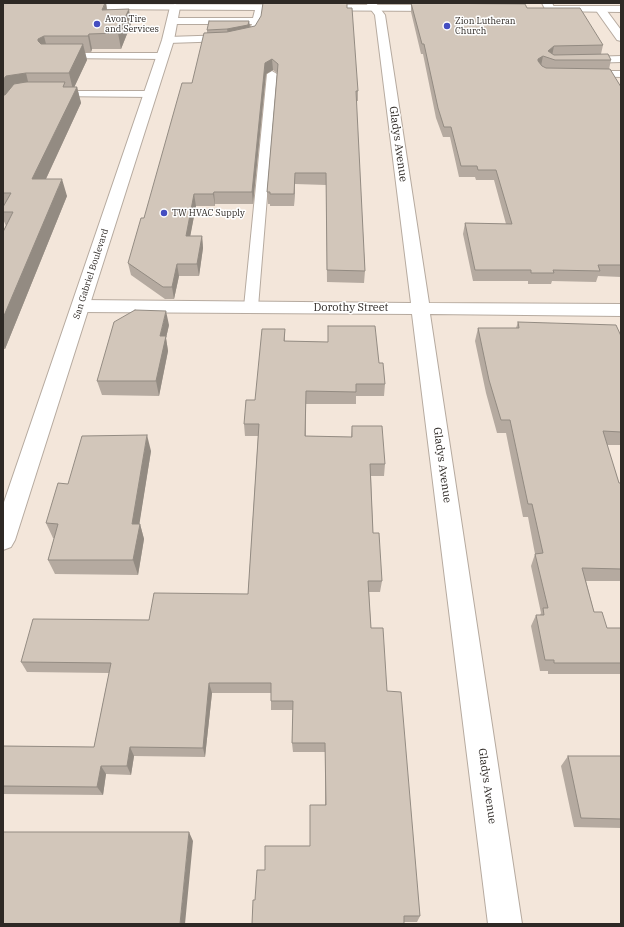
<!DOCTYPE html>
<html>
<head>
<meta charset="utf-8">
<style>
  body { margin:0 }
  #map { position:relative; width:624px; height:927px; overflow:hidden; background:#f3e6da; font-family:"IBM Plex Serif",serif }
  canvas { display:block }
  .frame { position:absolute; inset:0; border:4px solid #2e2925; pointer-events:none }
</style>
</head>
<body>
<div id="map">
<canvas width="624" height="927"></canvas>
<div class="frame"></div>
</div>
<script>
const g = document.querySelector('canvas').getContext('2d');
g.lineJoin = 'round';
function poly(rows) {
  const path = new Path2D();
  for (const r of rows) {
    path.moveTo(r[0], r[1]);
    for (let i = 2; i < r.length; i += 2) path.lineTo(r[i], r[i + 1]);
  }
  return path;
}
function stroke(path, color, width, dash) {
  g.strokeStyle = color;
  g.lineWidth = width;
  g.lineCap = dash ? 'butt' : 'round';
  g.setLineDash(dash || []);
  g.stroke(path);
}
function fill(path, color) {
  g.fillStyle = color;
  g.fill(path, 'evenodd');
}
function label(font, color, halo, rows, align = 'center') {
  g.font = font + ' "IBM Plex Serif",serif';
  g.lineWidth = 3;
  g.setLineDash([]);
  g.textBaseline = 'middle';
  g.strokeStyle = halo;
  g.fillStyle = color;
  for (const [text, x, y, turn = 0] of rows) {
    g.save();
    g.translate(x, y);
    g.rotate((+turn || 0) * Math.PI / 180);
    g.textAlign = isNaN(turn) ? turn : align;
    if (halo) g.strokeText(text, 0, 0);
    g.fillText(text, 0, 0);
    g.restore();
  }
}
const service = poly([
  [256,6,262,6,263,8,260,26,255,35,228,41,168,43,164,40,168,37,228,35,249,31,252,24,172,24,168,21,172,18,253,18,256,6],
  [64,53,162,53,167,56,162,59,61,58,59,56,64,53],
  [621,56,621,62,589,63,584,60,589,57,621,56],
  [272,71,277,74,258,307,256,310,251,311,246,310,244,307,267,74,272,71],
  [591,71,621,71,621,77,588,76,586,74,588,72,591,71],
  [56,91,150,91,155,94,150,97,53,96,51,94,53,92,56,91]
]);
const minor = poly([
  [366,3,376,3,385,15,429,303,621,304,621,316,430,314,522,924,488,924,412,314,81,312,75,310,72,306,75,302,81,300,411,303,375,15,366,3],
  [542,3,552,3,555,9,554,11,546,11,542,3],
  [600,6,604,7,621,30,621,41,617,40,595,9,600,6]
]);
const tertiary = poly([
  [76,4,442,5,447,8,442,11,72,9,71,7,76,4],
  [550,6,621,6,621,12,546,11,545,9,546,7,550,6]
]);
const secondary = poly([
  [175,4,180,7,174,40,15,540,11,547,3,550,3,505,162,40,170,7,175,4]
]);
stroke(service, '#b6aa9f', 2);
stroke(minor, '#b6aa9f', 2);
stroke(tertiary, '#b6aa9f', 2);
stroke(secondary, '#b6aa9f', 2);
fill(service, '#fff');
fill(minor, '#fff');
fill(tertiary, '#fff');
fill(secondary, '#fff');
fill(poly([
  [3,3,106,3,107,10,131,24,121,49,92,49,91,52,85,52,87,60,74,87,77,87,81,103,46,179,67,196,5,349,3,349,3,232,6,226,3,219],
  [409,3,519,3,519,4,603,45,601,54,611,60,609,69,621,87,621,277,598,276,596,282,552,281,551,284,528,284,528,281,473,281,463,234,465,223,506,224,494,180,476,180,475,177,459,177,450,137,443,137,436,118,423,54,421,54,411,12,411,3],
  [250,26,249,28,358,91,358,101,356,101,365,271,364,283,327,282,326,185,295,184,294,206,270,206,270,204,268,204,267,192,277,73,273,70,266,74,253,204,215,204,215,206,196,206,190,236,202,236,203,248,199,276,179,276,174,299,165,299,131,275,128,263,192,83,207,33,207,30],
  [518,322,621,336,621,445,607,445,619,483,621,483,621,581,586,581,594,612,607,628,621,628,621,674,548,674,548,671,540,671,531,626,536,615,540,615,541,613,531,566,535,554,528,517,523,517,506,433,497,433,486,393,475,341,478,328,516,328],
  [169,325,166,338,168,351,159,396,102,395,97,381],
  [328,326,379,363,385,384,384,396,356,396,356,404,306,404,306,436,351,437,352,426,385,464,384,476,371,476,373,533,382,581,380,592,369,592,371,628,387,691,420,916,417,922,404,922,255,900,265,870,310,846,325,805,325,752,293,752,292,743,293,710,271,710,271,693,212,693,205,757,134,756,131,775,106,774,103,795,3,794,3,746,94,747,109,673,27,672,21,662,149,620,248,594,258,436,245,436,244,424,255,400,285,329,285,341,328,342],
  [151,451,139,524,140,524,144,539,138,575,55,574,48,560,54,538,53,538,46,523,68,484],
  [568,756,621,756,621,829,621,828,574,827,561,766]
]), '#b5aaa0');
fill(poly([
  [106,3,108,18,102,10],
  [129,9,131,24,121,49,118,33],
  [249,21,250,26,248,30,228,34,227,29],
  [89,34,92,49,91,52,88,36],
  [44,36,48,52,38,41,38,39],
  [83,44,87,60,73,90,69,73],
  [554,46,552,56,548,51],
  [543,56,541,66,536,69,538,59],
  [272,59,273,70,266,74,253,204,252,192,265,63],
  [26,73,30,90,3,103,3,80,6,76],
  [77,87,81,103,38,196,32,179],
  [295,173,295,184,294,206,294,194],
  [62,179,67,196,5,349,3,343,3,318],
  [214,192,215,204,215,206,213,194],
  [194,194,196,206,188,248,186,236],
  [202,236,203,248,199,276,197,264],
  [177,264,179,276,174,299,172,287],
  [166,311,169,325,166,338,168,351,159,396,156,381,160,336],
  [147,435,151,451,137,539,132,524],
  [140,524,144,539,138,575,133,560],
  [209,683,212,693,205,757,203,748],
  [130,747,134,756,131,775,127,766],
  [101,766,106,774,103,795,97,787],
  [189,832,193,841,185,924,180,924]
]), '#938b82');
const building = poly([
  [3,3,105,3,102,10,129,9,118,33,89,34,88,36,44,36,38,39,38,41,41,44,83,44,69,73,26,73,6,76,3,80,3,3],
  [263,3,347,3,347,8,352,8,358,91,356,91,365,271,327,270,326,173,295,173,294,194,270,194,270,192,267,192,278,64,272,59,265,63,252,192,214,192,213,194,194,194,186,236,202,236,197,264,177,264,172,287,163,287,128,263,141,218,144,218,182,83,192,83,204,33,227,32,255,26,261,16,263,3],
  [411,3,525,4,527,8,580,8,603,45,554,46,548,51,554,55,608,54,611,60,555,60,543,56,538,59,538,61,542,66,546,68,610,69,621,87,621,265,598,265,600,271,553,270,554,273,531,273,531,270,475,270,465,223,512,224,496,170,478,170,477,166,461,166,451,127,444,127,438,108,424,44,422,44,411,3],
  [209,21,249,21,248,25,227,29,207,30,209,21],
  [26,82,65,82,63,87,77,87,32,179,62,179,3,318,3,232,13,212,3,212,3,207,11,193,3,193,3,95,5,95,14,84,26,82],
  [135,310,166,311,160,336,166,336,156,381,97,381,114,322,135,310],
  [518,322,616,325,621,336,621,432,603,431,619,483,621,483,621,569,582,568,594,612,602,612,607,628,621,628,621,663,554,663,554,660,545,660,536,615,544,615,543,608,548,608,535,554,543,553,532,504,528,504,510,420,501,420,489,380,478,328,519,328,518,322],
  [328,326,375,326,379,363,383,363,385,384,356,384,356,392,306,391,305,436,352,437,352,426,382,426,385,464,370,464,373,533,379,533,382,581,368,581,371,628,383,628,387,691,401,692,420,916,404,916,404,924,252,924,253,900,255,900,257,870,265,870,265,846,310,846,310,805,326,805,325,743,292,743,293,701,271,701,271,683,209,683,203,748,130,747,127,766,101,766,97,787,3,786,3,746,94,747,111,663,21,662,33,619,149,620,154,593,248,594,259,424,244,424,246,400,255,400,262,329,285,329,284,341,328,342,328,326],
  [147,435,132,524,140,524,133,560,48,560,58,524,46,523,58,483,68,484,82,436,147,435],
  [568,756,621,756,621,819,581,818,568,756],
  [3,832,189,832,180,924,3,924,3,832]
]);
fill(building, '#d2c6ba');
stroke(building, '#938b82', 1);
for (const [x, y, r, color] of [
  [97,24,4,"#444dc1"],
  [447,26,4,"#444dc1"],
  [164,213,4,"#444dc1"]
]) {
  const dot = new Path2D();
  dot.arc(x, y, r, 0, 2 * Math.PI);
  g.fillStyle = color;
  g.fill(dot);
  stroke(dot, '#fff', 1.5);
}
label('9px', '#2e2925', '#fff', [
  ["Avon Tire",105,19],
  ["and Services",105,29],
  ["Zion Lutheran",455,21],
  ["Church",455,31],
  ["TW HVAC Supply",172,213]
], 'left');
label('9px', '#2e2925', '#fff', [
  ["San Gabriel Boulevard",91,274,-72]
]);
label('11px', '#2e2925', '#fff', [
  ["Gladys Avenue",398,144,82],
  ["Dorothy Street",351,308],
  ["Gladys Avenue",442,465,82],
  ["Gladys Avenue",487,786,82]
]);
</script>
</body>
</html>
